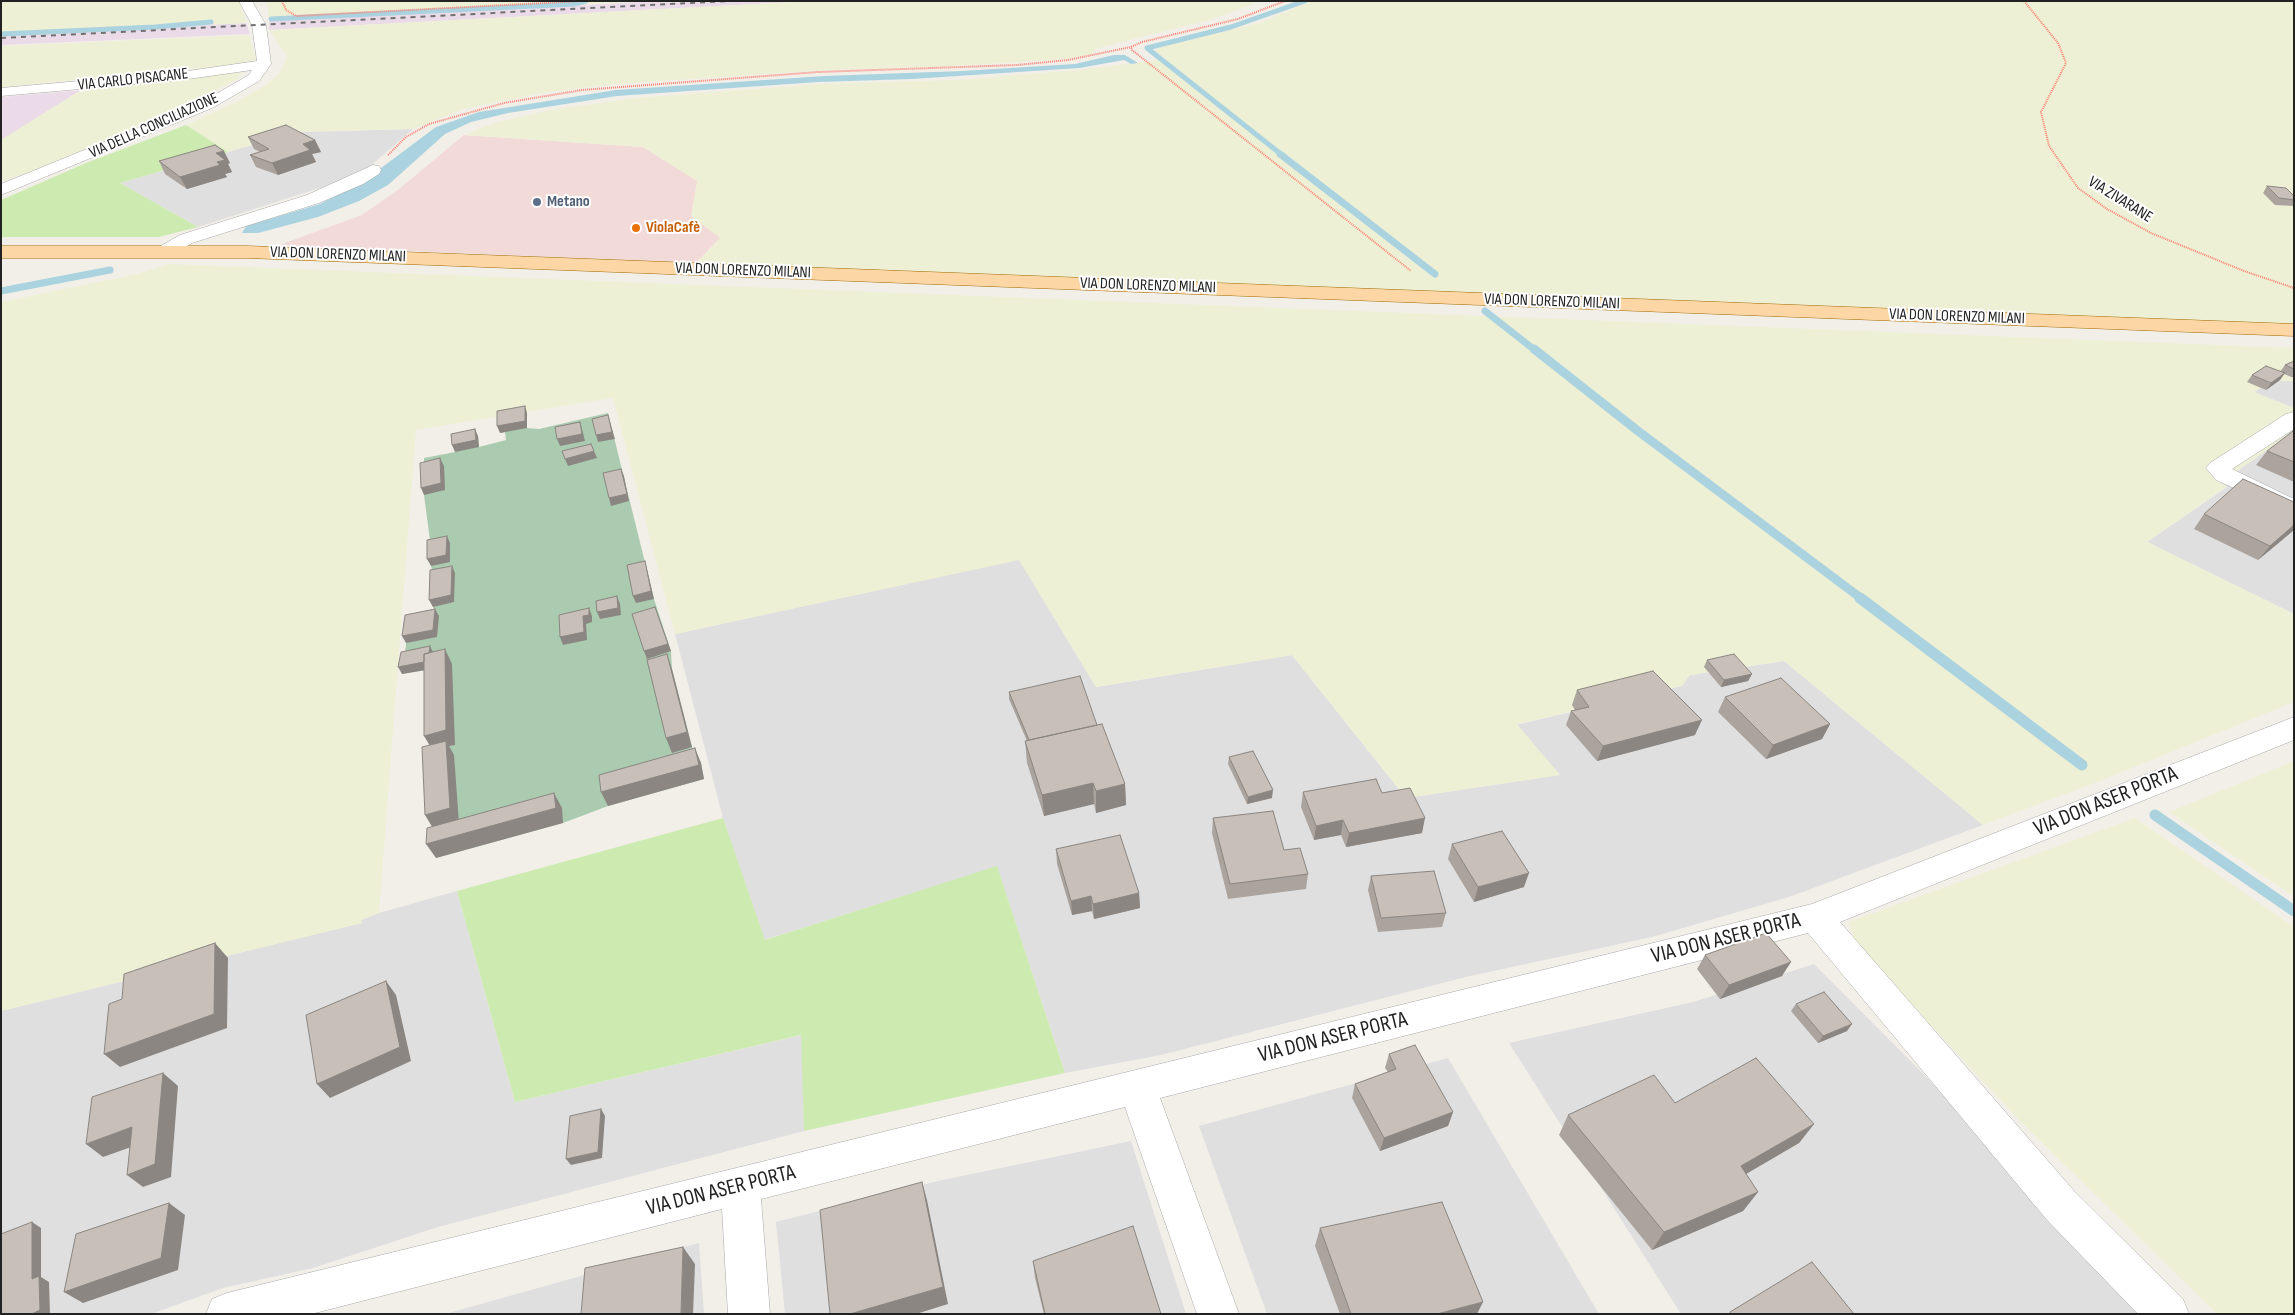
<!DOCTYPE html>
<html>
<head>
<meta charset="utf-8">
<style>
  body { margin:0 }
  #map { position:relative; width:2295px; height:1315px; overflow:hidden; background:#f2efe9; font-family:"Sofia Sans Condensed",sans-serif }
  canvas { display:block }
  .frame { position:absolute; inset:0; border:2px solid #222; pointer-events:none }
</style>
</head>
<body>
<div id="map">
<canvas width="2295" height="1315"></canvas>
<div class="frame"></div>
</div>
<script>
const g = document.querySelector('canvas').getContext('2d');
g.lineJoin = 'round';
function fill(path, color) {
  g.fillStyle = color;
  g.fill(path, 'evenodd');
}
function poly(rows) {
  const path = new Path2D();
  for (const r of rows) {
    path.moveTo(r[0], r[1]);
    for (let i = 2; i < r.length; i += 2) path.lineTo(r[i], r[i + 1]);
  }
  return path;
}
function stroke(path, color, width, dash) {
  g.strokeStyle = color;
  g.lineWidth = width;
  g.lineCap = dash ? 'butt' : 'round';
  g.setLineDash(dash || []);
  g.stroke(path);
}
function label(font, color, halo, rows, align = 'center') {
  g.font = font + ' "Sofia Sans Condensed",sans-serif';
  g.lineWidth = 4;
  g.setLineDash([]);
  g.textBaseline = 'middle';
  g.strokeStyle = halo;
  g.fillStyle = color;
  for (const [text, x, y, turn = 0] of rows) {
    g.save();
    g.translate(x, y);
    g.rotate((+turn || 0) * Math.PI / 180);
    g.textAlign = isNaN(turn) ? turn : align;
    if (halo) g.strokeText(text, 0, 0);
    g.fillText(text, 0, 0);
    g.restore();
  }
}
fill(poly([
  [413,129,360,175,198,227,120,183,297,132],
  [2271,381,2294,381,2294,408,2253,392],
  [2294,431,2294,614,2147,542,2227,487,2220,483],
  [1019,559,1096,687,1292,655,1406,798,1559,775,1516,725,1681,686,1690,675,1784,661,1983,825,1789,897,1652,937,1470,976,1161,1055,1065,1073,997,867,764,940,723,818,675,634],
  [457,891,515,1102,802,1035,804,1131,438,1227,313,1268,223,1288,151,1314,1,1314,1,1011,361,923,361,920,379,913],
  [1814,964,2162,1314,1681,1314,1509,1043,1693,1002],
  [1448,1058,1599,1314,1267,1314,1199,1126],
  [1131,1141,1186,1314,785,1314,776,1222,938,1181],
  [699,1243,704,1314,445,1314]
]), '#e0dfdf');
fill(poly([
  [464,135,643,147,698,181,720,238,695,264,279,245,362,215,399,189]
]), '#f2dad9');
fill(poly([
  [655,1,811,1,269,30,269,21],
  [246,23,250,34,1,45,1,35],
  [84,90,13,139,1,139,1,97]
]), '#ebdbe8');
fill(poly([
  [1,1,239,1,246,23,1,35],
  [267,1,655,1,269,21],
  [811,1,1262,1,1207,21,1129,40,1096,49,1091,54,1065,59,952,66,825,70,617,84,542,93,464,109,413,129,297,132,228,152,186,125,244,98,267,84,280,73,287,56,269,30],
  [1312,1,2294,1,2294,326,695,264,720,238,691,216,697,181,643,147,464,135,497,122,550,110,635,98,821,84,957,80,1079,70,1166,59,1155,51,1159,47,1259,23],
  [249,35,256,60,243,64,1,87,1,46],
  [243,72,236,80,177,109,36,170,1,182,1,140,81,90],
  [169,264,2294,348,2294,381,2271,381,2254,392,2294,408,2294,431,2220,483,2227,486,2147,542,2294,614,2294,702,2100,781,1983,825,1784,661,1690,675,1682,686,1517,724,1560,775,1406,798,1292,655,1096,687,1019,560,675,634,613,398,416,430,379,913,361,920,362,923,1,1011,1,302,137,274],
  [2294,761,2294,897,2169,812],
  [2135,818,2294,927,2294,1314,2217,1314,2019,1120,1857,946,1849,922]
]), '#eef0d5');
fill(poly([
  [186,125,228,152,120,183,198,227,159,237,1,237,1,200,86,163],
  [723,818,765,940,997,866,1065,1073,804,1131,801,1035,515,1102,457,891]
]), '#cdebb0');
fill(poly([
  [527,413,527,428,539,429,608,413,654,599,671,651,672,669,692,747,701,763,704,779,608,806,563,823,436,858,431,669,402,674,409,622,438,616,433,607,434,578,431,566,431,548,424,495,424,458,455,452,478,436,479,447,506,440,505,432,500,433,499,418]
]), '#aacbaf');
fill(poly([
  [1114,55,1125,55,1138,63,1131,64,1124,60,1079,68,912,79,818,82,617,96,508,113,471,122,445,134,388,185,359,201,318,217,258,233,242,233,246,226,320,204,365,180,436,127,479,112,616,90,824,76,962,71,1075,64]
]), '#aad3df');
stroke(poly([
  [271,19,574,4,586,1],
  [1,34,155,27,211,22],
  [1282,155,1147,48,1231,27,1305,1]
]), '#aad3df', 5);
stroke(poly([
  [1280,154,1435,274],
  [1,291,110,270],
  [1485,311,1536,351]
]), '#aad3df', 7);
stroke(poly([
  [1534,349,1638,431,1862,599]
]), '#aad3df', 9);
stroke(poly([
  [1860,598,2082,765],
  [2155,815,2294,911]
]), '#aad3df', 11);
const minor = poly([
  [239,1,252,1,266,25,271,64,259,81,212,108,1,195,1,184,202,102,249,75,252,70,181,80,1,96,1,88,181,72,257,61,252,25,239,1],
  [373,165,379,166,381,170,379,174,363,184,319,203,192,243,173,255,166,257,159,255,157,251,159,247,180,235,307,195,373,165],
  [2294,412,2294,429,2232,469,2294,499,2294,515,2216,480,2206,468,2210,463,2286,414,2294,412],
  [2294,717,2294,740,1840,922,2075,1192,2183,1299,2189,1314,2138,1314,2047,1220,1808,933,1160,1098,1239,1314,1197,1314,1125,1107,761,1199,770,1314,728,1314,722,1209,311,1314,206,1314,212,1299,227,1293,1812,904,2294,717]
]);
const major = poly([
  [1,246,247,246,2294,324,2294,336,247,258,1,258,1,246]
]);
stroke(minor, '#a9a9a9', 1);
stroke(major, '#a06b00', 1);
stroke(poly([
  [282,1,286,10,296,16,582,1],
  [1285,1,1238,19,1142,42,1131,47,1132,50,1411,271],
  [2024,1,2058,43,2066,63,2041,112,2049,146,2078,188,2107,209,2151,233,2244,271,2294,288],
  [388,155,406,137,429,124,504,103,582,90,818,72,1017,65,1068,60,1131,47]
]), '#fa8072', 2, [1, 1]);
fill(minor, '#fff');
fill(major, '#fcd6a4');
stroke(poly([
  [1,38,729,1]
]), '#707070', 2, [5, 5]);
fill(poly([
  [248,137,315,140,321,152,312,154,316,162,278,175,256,167,250,155,260,152,254,149],
  [159,161,230,163,228,164,232,172,225,174,227,177,187,189,165,174],
  [2267,186,2294,196,2294,206,2275,205,2263,193],
  [2294,361,2294,378,2284,374,2280,380,2266,390,2247,382,2252,375,2280,372,2285,365],
  [2294,432,2294,482,2256,465,2267,451],
  [2294,502,2294,530,2258,560,2194,529,2204,514],
  [1707,660,1752,674,1748,681,1721,687,1704,667],
  [1577,690,1695,735,1597,761,1566,725,1571,711,1575,710,1572,705],
  [1009,692,1097,725,1125,784,1126,805,1096,813,1094,804,1044,816,1027,763,1025,741,1027,741,1009,699],
  [1725,697,1830,724,1822,739,1766,759,1718,712],
  [1229,757,1272,798,1247,804,1228,764],
  [1303,792,1382,793,1422,833,1346,847,1341,835,1314,840,1301,807],
  [1213,818,1284,850,1308,874,1306,889,1228,899,1212,833],
  [1452,844,1524,887,1474,902,1448,859],
  [1056,849,1139,893,1140,908,1094,919,1092,911,1072,915,1057,864],
  [1371,876,1446,913,1442,927,1378,932,1368,890],
  [1705,955,1782,976,1720,999,1697,969],
  [1796,1004,1847,1031,1818,1043,1791,1011],
  [1389,1054,1453,1112,1448,1126,1380,1151,1352,1098,1355,1084,1388,1072,1385,1068],
  [1675,1103,1814,1124,1799,1143,1746,1174,1758,1192,1743,1211,1652,1250,1559,1135,1568,1115],
  [1320,1228,1477,1314,1340,1314,1315,1246],
  [1033,1261,1161,1314,1044,1314,1035,1278]
]), '#aba49e');
fill(poly([
  [315,140,321,152,312,154,316,162,278,175,272,163,303,144],
  [224,151,230,163,228,164,232,172,225,174,227,177,187,189,180,177,216,153],
  [2285,373,2280,380,2266,390,2271,383],
  [525,406,527,413,527,428,500,433,497,426],
  [608,415,615,439,598,442,596,435],
  [580,422,582,429,585,441,560,446,557,439],
  [475,429,478,436,479,447,455,452,452,445],
  [594,451,597,458,568,466,565,459],
  [440,458,444,466,445,490,424,495,421,488],
  [621,469,624,476,629,501,611,506,609,498],
  [2294,525,2294,530,2258,560,2270,546],
  [447,536,450,543,450,562,431,566,427,559],
  [645,561,647,569,654,599,636,603,633,596],
  [452,566,455,573,454,602,433,607,429,600],
  [617,596,620,604,621,615,600,619,597,612],
  [655,607,671,651,647,659,644,651],
  [589,608,592,616,592,622,586,624,587,640,563,645,560,637,583,616],
  [435,609,439,616,437,637,406,643,402,636],
  [430,646,434,654,432,669,402,674,398,667],
  [445,649,452,664,455,745,449,746,454,755,459,823,434,830,425,815,433,751,424,736],
  [667,654,672,669,692,747,672,753,666,738],
  [1752,674,1748,681,1721,687,1724,680],
  [1702,720,1695,735,1597,761,1603,746],
  [1830,724,1822,739,1766,759,1773,745],
  [695,748,701,763,704,779,608,806,601,792],
  [1093,783,1094,804,1044,816,1042,795],
  [1125,784,1126,805,1096,813,1096,791],
  [1273,790,1272,798,1247,804,1248,797],
  [554,793,562,808,563,823,436,858,426,844],
  [1425,818,1422,833,1346,847,1349,833],
  [1343,820,1341,835,1314,840,1316,826],
  [1529,873,1524,887,1474,902,1478,887],
  [1139,893,1140,908,1094,919,1093,904],
  [1091,896,1092,911,1072,915,1071,901],
  [215,943,228,958,227,1028,120,1067,104,1054],
  [1791,962,1782,976,1720,999,1729,985],
  [386,981,396,995,411,1061,330,1098,317,1084],
  [1852,1024,1847,1031,1818,1043,1823,1036],
  [163,1073,178,1086,171,1177,143,1187,127,1175],
  [601,1109,605,1116,602,1158,571,1165,566,1159],
  [1453,1112,1448,1126,1380,1151,1384,1138],
  [1814,1124,1799,1143,1727,1185,1741,1166],
  [132,1127,148,1141,103,1157,86,1144],
  [922,1182,927,1200,948,1304,916,1314,850,1314],
  [1758,1192,1743,1211,1652,1250,1664,1232],
  [169,1203,185,1215,178,1270,83,1303,64,1292],
  [32,1222,41,1228,41,1277,49,1282,50,1314,32,1314],
  [683,1247,695,1264,693,1314,681,1314],
  [1483,1302,1477,1314,1437,1314]
]), '#8b8681');
const building = poly([
  [286,125,315,140,303,144,310,150,272,163,250,155,269,149,248,137,286,125],
  [215,145,224,151,216,153,225,160,217,162,220,165,180,177,159,161,215,145],
  [2267,186,2286,188,2294,196,2294,200,2279,198,2267,186],
  [2294,361,2294,369,2285,365,2294,361],
  [2266,366,2285,373,2271,383,2252,375,2266,366],
  [525,406,525,421,497,426,497,411,525,406],
  [608,415,612,432,596,435,592,419,608,415],
  [580,422,582,434,557,439,555,427,580,422],
  [475,429,476,440,452,445,451,434,475,429],
  [2293,431,2294,432,2294,462,2267,451,2293,431],
  [591,444,594,451,565,459,562,451,591,444],
  [440,458,441,483,421,488,420,463,440,458],
  [621,469,627,494,609,498,603,473,621,469],
  [2243,479,2294,502,2294,525,2270,546,2204,514,2243,479],
  [447,536,446,555,427,559,427,540,447,536],
  [645,561,651,591,633,596,627,565,645,561],
  [452,566,451,595,429,600,430,570,452,566],
  [617,596,618,608,597,612,596,601,617,596],
  [655,607,668,644,644,651,632,614,655,607],
  [589,608,589,615,583,616,584,632,560,637,559,615,589,608],
  [435,609,433,630,402,636,405,615,435,609],
  [430,646,429,653,424,654,424,662,398,667,401,652,430,646],
  [445,649,446,730,424,736,424,654,445,649],
  [667,654,687,732,666,738,647,660,667,654],
  [1734,654,1752,674,1724,680,1707,660,1734,654],
  [1653,671,1702,720,1603,746,1571,711,1589,707,1577,690,1653,671],
  [1080,676,1097,725,1029,740,1009,692,1080,676],
  [1781,678,1830,724,1773,745,1725,697,1781,678],
  [1102,724,1125,784,1096,791,1093,783,1042,795,1025,741,1102,724],
  [446,741,450,808,425,815,422,747,446,741],
  [695,748,699,765,601,792,599,775,695,748],
  [1253,751,1273,790,1248,797,1229,757,1253,751],
  [1376,779,1382,793,1410,788,1425,818,1349,833,1343,820,1316,826,1303,792,1376,779],
  [554,793,556,808,426,844,427,828,554,793],
  [1273,811,1284,850,1300,848,1308,874,1230,884,1213,818,1273,811],
  [1502,831,1529,873,1478,887,1452,844,1502,831],
  [1120,835,1139,893,1093,904,1091,896,1071,901,1056,849,1120,835],
  [1434,871,1446,913,1381,918,1371,876,1434,871],
  [1766,933,1791,962,1729,985,1705,955,1766,933],
  [215,943,214,1014,104,1054,109,1004,122,999,124,974,215,943],
  [386,981,400,1047,317,1084,306,1015,386,981],
  [1824,992,1852,1024,1823,1036,1796,1004,1824,992],
  [1415,1045,1453,1112,1384,1138,1355,1084,1396,1069,1389,1054,1415,1045],
  [1756,1058,1814,1124,1741,1166,1758,1192,1664,1232,1568,1115,1654,1075,1675,1103,1756,1058],
  [163,1073,155,1164,127,1175,132,1127,86,1144,92,1097,163,1073],
  [601,1109,598,1152,566,1159,570,1116,601,1109],
  [922,1182,943,1287,850,1314,830,1314,820,1210,922,1182],
  [1442,1202,1483,1302,1437,1314,1351,1314,1320,1228,1442,1202],
  [169,1203,161,1258,64,1292,76,1234,169,1203],
  [32,1222,32,1279,39,1276,40,1310,32,1314,1,1314,1,1234,32,1222],
  [1133,1226,1161,1314,1045,1314,1033,1261,1133,1226],
  [683,1247,681,1314,581,1314,585,1268,683,1247],
  [1812,1262,1854,1314,1731,1314,1730,1312,1812,1262]
]);
fill(building, '#c7bfb8');
stroke(building, '#8b8681', 1);
for (const [x, y, r, color] of [
  [537,202,5,"#5c6f8a"],
  [636,228,5,"#e8710a"]
]) {
  const dot = new Path2D();
  dot.arc(x, y, r, 0, 2 * Math.PI);
  g.fillStyle = color;
  g.fill(dot);
  stroke(dot, '#fff', 2);
}
label('16px', '#222', '#fff', [
  ["VIA CARLO PISACANE",133,80,-6],
  ["VIA DELLA CONCILIAZIONE",154,126,-24],
  ["VIA ZIVARANE",2120,200,32],
  ["VIA DON LORENZO MILANI",338,255,2],
  ["VIA DON LORENZO MILANI",743,271,2],
  ["VIA DON LORENZO MILANI",1148,286,2],
  ["VIA DON LORENZO MILANI",1552,302,2],
  ["VIA DON LORENZO MILANI",1957,317,2]
]);
label('bold 16px', '#4e5e75', '#fff', [
  ["Metano",547,202]
], 'left');
label('bold 16px', '#c56008', '#fff', [
  ["ViolaCafè",646,228]
], 'left');
label('22px', '#222', '#fff', [
  ["VIA DON ASER PORTA",2106,802,-22],
  ["VIA DON ASER PORTA",1726,939,-14],
  ["VIA DON ASER PORTA",1333,1038,-14],
  ["VIA DON ASER PORTA",721,1191,-14]
]);
</script>
</body>
</html>
